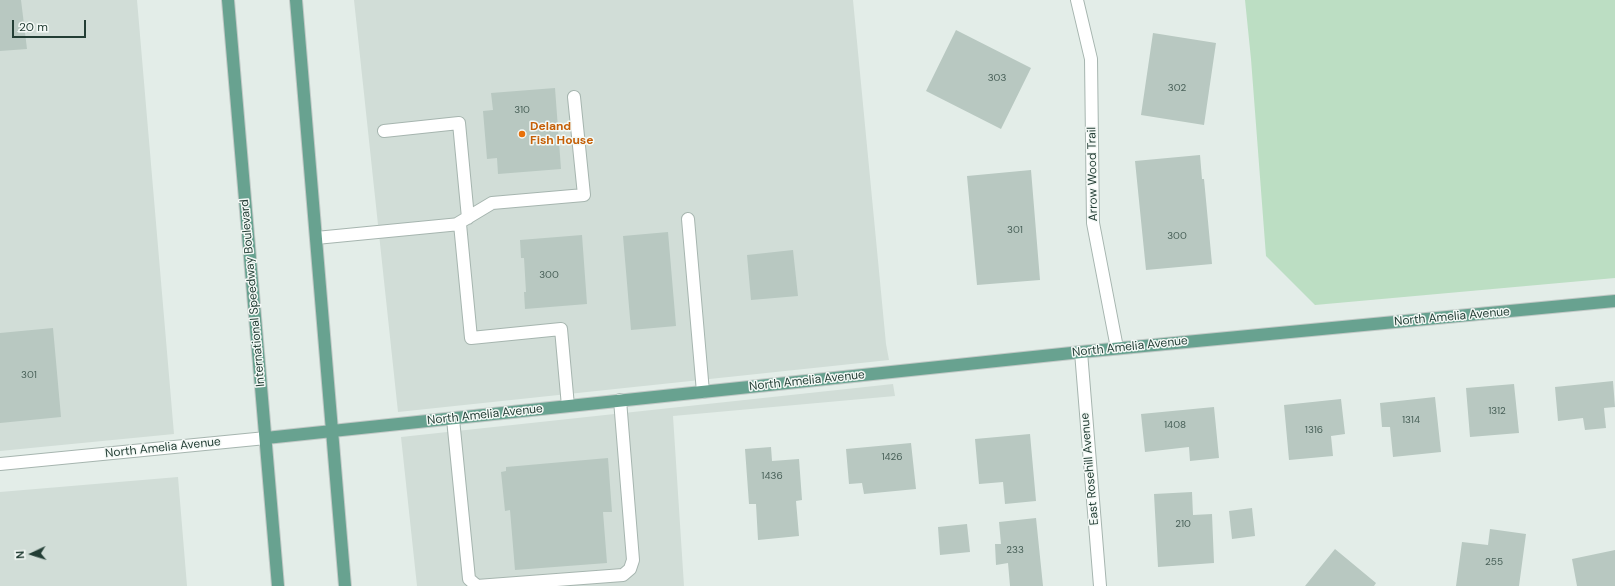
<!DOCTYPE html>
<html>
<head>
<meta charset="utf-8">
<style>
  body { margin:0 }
  #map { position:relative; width:1615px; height:586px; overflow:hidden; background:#e3ede8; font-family:"DM Sans",sans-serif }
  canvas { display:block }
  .north { position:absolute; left:12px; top:534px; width:40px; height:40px; -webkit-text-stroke:3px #f4f9f6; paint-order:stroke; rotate:266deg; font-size:11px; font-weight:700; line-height:16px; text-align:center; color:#233e35 }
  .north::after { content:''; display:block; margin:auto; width:14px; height:18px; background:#233e35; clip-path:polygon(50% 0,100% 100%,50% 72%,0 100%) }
  .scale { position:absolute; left:12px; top:20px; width:74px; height:18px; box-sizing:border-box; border:2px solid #233e35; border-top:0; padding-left:5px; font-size:12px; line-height:14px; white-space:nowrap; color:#233e35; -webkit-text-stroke:3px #f4f9f6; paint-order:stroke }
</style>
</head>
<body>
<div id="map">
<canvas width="1615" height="586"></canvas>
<div class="north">N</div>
<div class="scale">20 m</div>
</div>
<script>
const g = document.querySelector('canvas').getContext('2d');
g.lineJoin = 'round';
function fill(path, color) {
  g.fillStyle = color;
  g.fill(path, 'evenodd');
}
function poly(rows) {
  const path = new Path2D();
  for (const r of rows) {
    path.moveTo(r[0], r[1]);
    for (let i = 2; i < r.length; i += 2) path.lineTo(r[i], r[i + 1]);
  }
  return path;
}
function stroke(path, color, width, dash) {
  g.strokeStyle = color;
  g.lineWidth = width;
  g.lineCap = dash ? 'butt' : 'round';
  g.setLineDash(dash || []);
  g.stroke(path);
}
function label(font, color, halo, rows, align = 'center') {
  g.font = font + ' "DM Sans",sans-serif';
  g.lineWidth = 3;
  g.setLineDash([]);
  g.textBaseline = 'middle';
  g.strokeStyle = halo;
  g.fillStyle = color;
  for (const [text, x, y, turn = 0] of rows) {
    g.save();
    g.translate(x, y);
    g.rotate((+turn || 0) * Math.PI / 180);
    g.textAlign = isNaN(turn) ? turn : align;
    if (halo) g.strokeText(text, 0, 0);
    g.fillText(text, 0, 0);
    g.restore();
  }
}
fill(poly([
  [0,0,137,0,174,434,0,451],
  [354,0,853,0,886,344,889,360,398,412],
  [893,384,895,396,673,416,684,586,417,586,401,437],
  [178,477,187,586,0,586,0,492]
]), '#d1ddd7');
fill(poly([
  [1245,0,1615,0,1615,278,1315,305,1266,256,1251,59]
]), '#bcdec3');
fill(poly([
  [0,0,21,0,27,49,0,51],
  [956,30,1031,68,1001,129,926,91],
  [1153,33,1216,43,1204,125,1141,115],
  [555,88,561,169,498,174,497,158,487,159,483,111,493,110,491,93],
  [1200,155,1202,179,1204,179,1212,264,1146,270,1135,161],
  [1031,170,1040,280,977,285,967,176],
  [668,232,676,326,631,330,623,236],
  [582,235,587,304,525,309,524,292,526,292,524,258,521,258,520,240],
  [793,250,798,296,751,300,747,255],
  [53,328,61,417,0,423,0,333],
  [1613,381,1615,407,1604,408,1606,428,1585,430,1583,418,1558,421,1555,387],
  [1514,384,1519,433,1470,437,1466,388],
  [1435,397,1441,452,1393,457,1390,427,1382,427,1380,403],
  [1341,399,1345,434,1331,436,1333,456,1289,460,1284,405],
  [1214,407,1219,458,1190,461,1189,447,1145,452,1141,414],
  [1030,434,1036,501,1005,504,1003,482,979,484,975,439],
  [911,443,916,489,864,494,862,483,849,484,846,449],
  [771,447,772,461,799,459,802,500,796,501,799,536,758,540,756,504,749,504,745,449],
  [608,458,612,512,603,512,607,563,515,570,510,510,505,511,501,472,506,471,506,467],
  [1192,492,1193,515,1212,514,1214,563,1158,567,1154,494],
  [1252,508,1255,536,1232,539,1229,511],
  [1036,518,1043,586,1010,586,1008,563,996,565,995,544,1001,544,999,522],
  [967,524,970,552,940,555,938,527],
  [1490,529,1526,534,1519,586,1456,586,1462,542,1488,545],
  [1335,549,1376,583,1374,586,1305,586],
  [1615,550,1615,586,1577,586,1572,559]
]), '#b8c8c1');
const minor = poly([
  [1077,0,1091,59,1093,223,1117,348],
  [384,131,459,123,468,218],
  [688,219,703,392],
  [457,224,492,203,584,195,574,97],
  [316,238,460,224,471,338,561,329,568,406],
  [1081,352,1100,586],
  [453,419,469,579,477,586],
  [0,464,266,438],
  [477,586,623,575,630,569,633,560,620,400]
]);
const major = poly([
  [228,0,278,586],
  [296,0,345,586],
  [266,438,1081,352,1615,301]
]);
stroke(minor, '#a6b5af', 14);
stroke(major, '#c1c9c6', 14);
stroke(minor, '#fff', 12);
stroke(major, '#68a290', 12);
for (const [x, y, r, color] of [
  [522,134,4,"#e8710a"]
]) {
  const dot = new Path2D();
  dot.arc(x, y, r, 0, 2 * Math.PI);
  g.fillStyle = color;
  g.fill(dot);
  stroke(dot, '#f4f9f6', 1.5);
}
label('10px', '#486058', null, [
  ["303",997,78],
  ["302",1177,88],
  ["310",522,110],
  ["301",1015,230],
  ["300",1177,236],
  ["300",549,275],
  ["301",29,375],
  ["1312",1497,411],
  ["1314",1411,420],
  ["1408",1175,425],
  ["1316",1314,430],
  ["1426",892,457],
  ["1436",772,476],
  ["210",1183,524],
  ["233",1015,550],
  ["255",1494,562]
]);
label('bold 12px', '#c56008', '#f4f9f6', [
  ["Deland",530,127],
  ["Fish House",530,141]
], 'left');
label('12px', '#233e35', '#f4f9f6', [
  ["Arrow Wood Trail",1093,174,-91],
  ["International Speedway Boulevard",253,293,-95],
  ["North Amelia Avenue",1452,317,-5],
  ["North Amelia Avenue",1130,347,-6],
  ["North Amelia Avenue",807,381,-6],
  ["North Amelia Avenue",485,415,-6],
  ["North Amelia Avenue",163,448,-6],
  ["East Rosehill Avenue",1090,469,-95]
]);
</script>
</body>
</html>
